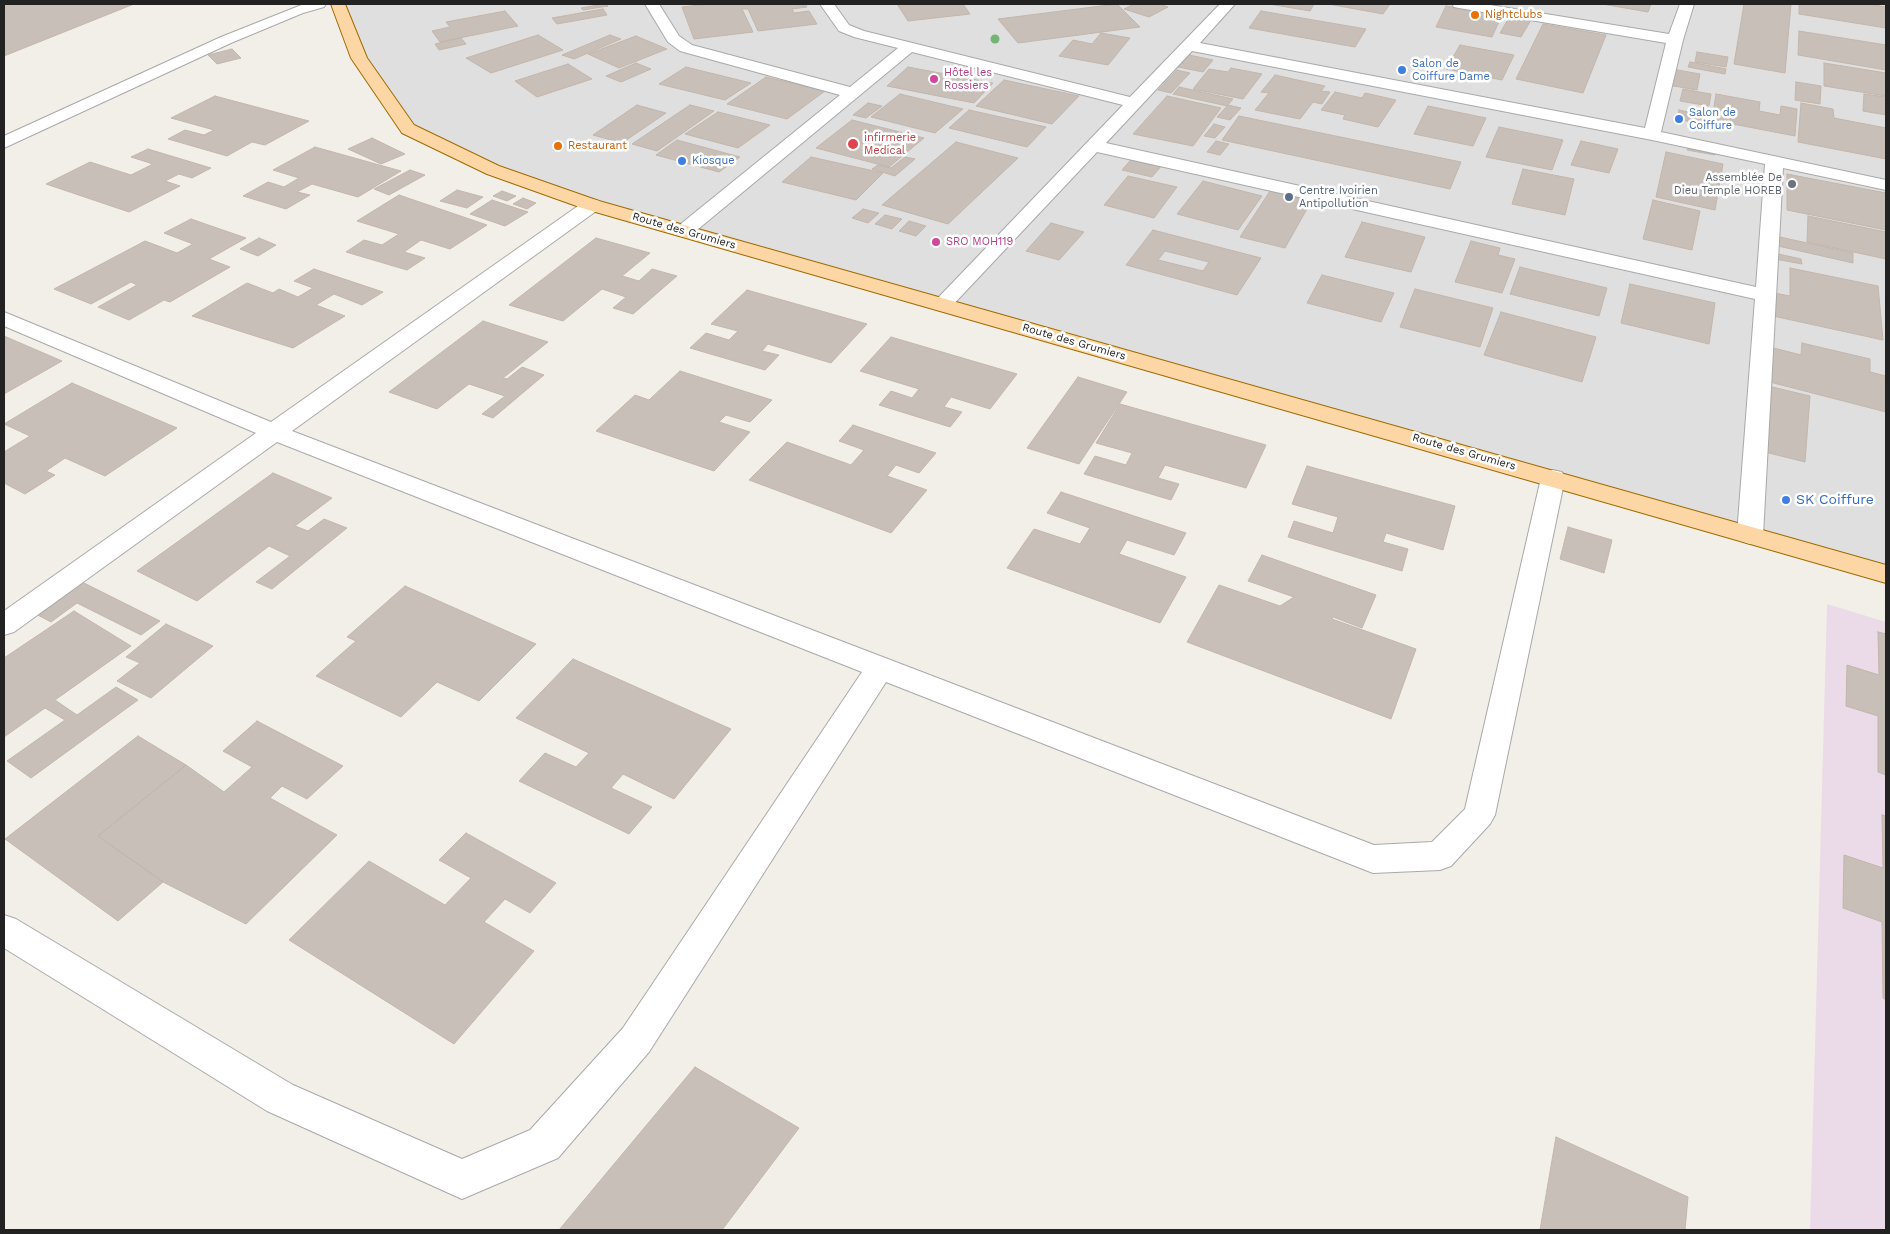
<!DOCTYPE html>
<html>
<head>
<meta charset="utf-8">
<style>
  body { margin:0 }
  #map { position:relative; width:1890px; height:1234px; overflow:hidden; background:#f2efe9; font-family:"Work Sans",sans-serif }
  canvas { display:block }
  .frame { position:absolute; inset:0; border:5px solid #222; pointer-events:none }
</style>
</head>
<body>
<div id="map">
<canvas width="1890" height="1234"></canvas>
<div class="frame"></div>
</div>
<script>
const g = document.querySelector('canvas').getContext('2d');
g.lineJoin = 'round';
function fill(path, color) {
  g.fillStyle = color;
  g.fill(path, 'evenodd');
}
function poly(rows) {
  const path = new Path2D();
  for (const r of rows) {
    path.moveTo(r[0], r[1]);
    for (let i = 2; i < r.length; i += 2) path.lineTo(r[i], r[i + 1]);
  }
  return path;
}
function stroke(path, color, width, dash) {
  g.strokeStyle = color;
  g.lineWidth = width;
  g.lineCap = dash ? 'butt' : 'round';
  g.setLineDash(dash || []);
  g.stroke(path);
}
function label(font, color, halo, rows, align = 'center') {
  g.font = font + ' "Work Sans",sans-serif';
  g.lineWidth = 5;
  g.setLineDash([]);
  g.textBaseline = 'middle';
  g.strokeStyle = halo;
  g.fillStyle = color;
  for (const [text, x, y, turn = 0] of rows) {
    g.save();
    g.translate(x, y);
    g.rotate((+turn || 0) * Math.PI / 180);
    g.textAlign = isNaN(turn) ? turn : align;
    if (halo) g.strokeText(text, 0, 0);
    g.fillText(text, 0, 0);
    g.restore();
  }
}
fill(poly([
  [338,4,1886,4,1886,574,592,205,408,129,359,58]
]), '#e0dfdf');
fill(poly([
  [1827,604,1886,622,1886,1230,1810,1230]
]), '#ebdbe8');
const building = poly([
  [4,4,134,4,4,56,4,4],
  [604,4,608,6,583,10,581,8,604,4],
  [709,4,805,4,807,7,792,9,794,13,809,11,817,24,758,31,748,9,742,9,753,32,694,39,682,7,709,4],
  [897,4,963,4,970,14,908,21,897,4],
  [1117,4,1140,27,1018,43,998,19,1117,4],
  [1134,4,1159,4,1168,7,1149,17,1124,9,1134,4],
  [1269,4,1314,4,1310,11,1269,4],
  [1328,4,1390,4,1383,14,1328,4],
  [1602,4,1651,4,1648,12,1602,4],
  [1744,4,1791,4,1785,73,1734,64,1744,4],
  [1799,4,1868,4,1886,7,1886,28,1799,14,1799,4],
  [1446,6,1502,15,1492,37,1436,27,1446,6],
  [603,9,607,15,557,24,552,18,603,9],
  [505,11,518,26,440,42,432,31,450,27,446,22,505,11],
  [1261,11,1366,29,1355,47,1249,28,1261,11],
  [1510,16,1531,20,1521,37,1500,33,1510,16],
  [1543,24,1606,35,1583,93,1516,79,1543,24],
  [1799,31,1886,45,1886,70,1798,55,1799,31],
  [1101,33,1130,38,1108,65,1059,56,1073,40,1092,44,1101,33],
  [538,35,563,50,491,73,466,58,538,35],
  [610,35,621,39,574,59,562,55,610,35],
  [636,36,667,49,619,68,588,54,636,36],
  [461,38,466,44,439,50,435,44,461,38],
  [1460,45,1514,55,1502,80,1446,69,1460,45],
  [232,49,241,58,217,64,208,55,232,49],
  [1697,52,1728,57,1726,67,1695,62,1697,52],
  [1189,55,1213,60,1203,72,1178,67,1189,55],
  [1690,62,1726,69,1725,74,1688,67,1690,62],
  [636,63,651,69,621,82,606,76,636,63],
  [1824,63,1886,73,1886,96,1824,86,1824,63],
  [568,64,592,79,537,97,515,81,568,64],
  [686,67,751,83,725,100,659,84,686,67],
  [908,67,993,83,974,103,887,86,908,67],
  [1231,68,1262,74,1243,99,1193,89,1209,69,1228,72,1231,68],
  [1672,69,1700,74,1697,90,1668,85,1672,69],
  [1177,70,1190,73,1171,93,1158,90,1177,70],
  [1275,75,1325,86,1321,91,1330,92,1322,104,1313,102,1300,119,1255,110,1269,93,1261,92,1275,75],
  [766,77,825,91,787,119,727,104,766,77],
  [1004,80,1079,96,1052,124,976,106,1004,80],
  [1796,82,1821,86,1820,104,1795,100,1796,82],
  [1179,87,1233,99,1227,106,1173,94,1179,87],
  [1683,89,1711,94,1709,106,1680,101,1683,89],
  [1335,92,1362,98,1365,93,1396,100,1378,127,1343,119,1345,115,1321,110,1335,92],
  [900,94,963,109,935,133,871,117,900,94],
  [1716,94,1760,102,1759,111,1780,115,1781,106,1797,109,1795,136,1712,120,1716,94],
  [1864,94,1886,97,1886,115,1863,111,1864,94],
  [215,96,309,121,265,145,252,142,227,156,168,139,185,130,204,135,214,130,171,118,215,96],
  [1167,96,1221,108,1193,146,1133,134,1167,96],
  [868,103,882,106,866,118,853,115,868,103],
  [1801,103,1833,109,1834,118,1886,128,1886,159,1798,142,1801,103],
  [637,105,666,113,622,143,593,135,637,105],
  [690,105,714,111,657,151,632,144,690,105],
  [1228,105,1241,108,1230,120,1217,117,1228,105],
  [1428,106,1486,118,1473,146,1414,134,1428,106],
  [969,110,1046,127,1027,147,949,128,969,110],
  [1679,110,1707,116,1705,125,1677,119,1679,110],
  [718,112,770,125,738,148,685,134,718,112],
  [1239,116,1461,162,1450,189,1222,140,1239,116],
  [852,120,924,138,889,167,816,148,852,120],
  [1214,124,1225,127,1215,138,1204,136,1214,124],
  [1499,127,1563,140,1552,170,1486,157,1499,127],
  [372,138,405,154,381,164,348,149,372,138],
  [677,140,740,157,719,172,656,155,677,140],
  [1216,141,1229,144,1220,155,1207,152,1216,141],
  [1581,141,1618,149,1609,173,1571,165,1581,141],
  [956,142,1018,158,948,224,882,205,956,142],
  [1689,146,1716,152,1715,155,1687,150,1689,146],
  [315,147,401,171,358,197,312,184,297,192,310,195,286,209,243,196,268,182,284,187,299,178,273,170,315,147],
  [148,149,211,168,192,178,179,174,165,181,180,186,129,212,46,184,90,162,131,175,153,164,131,157,148,149],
  [1666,152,1723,164,1715,210,1656,197,1666,152],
  [1134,156,1164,163,1152,177,1122,170,1134,156],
  [811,157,883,173,856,200,782,182,811,157],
  [905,157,915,159,895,176,872,169,878,165,891,168,905,157],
  [1523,169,1574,179,1565,215,1512,204,1523,169],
  [410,170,425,175,389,195,374,189,410,170],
  [1787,174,1886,193,1886,230,1787,210,1787,174],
  [1128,176,1177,187,1154,218,1104,205,1128,176],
  [1203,181,1262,196,1238,230,1177,214,1203,181],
  [457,190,483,197,467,208,440,201,457,190],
  [502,191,516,196,507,201,493,196,502,191],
  [1270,191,1312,200,1285,248,1240,237,1270,191],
  [399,195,487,225,450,249,421,240,404,252,425,258,407,270,346,252,364,240,382,245,399,234,357,221,399,195],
  [523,198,536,203,527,209,513,204,523,198],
  [492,200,528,212,505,226,470,214,492,200],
  [1653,200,1700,211,1692,250,1643,239,1653,200],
  [863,209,879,213,868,223,852,218,863,209],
  [885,215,902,219,892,229,875,224,885,215],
  [1808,216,1886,232,1886,259,1807,242,1808,216],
  [191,219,246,238,209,259,230,267,170,302,164,300,129,320,98,307,137,285,131,282,91,304,54,289,145,241,177,253,193,244,164,233,191,219],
  [909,221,926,226,916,236,899,231,909,221],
  [1362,222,1425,237,1411,272,1345,257,1362,222],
  [1051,223,1084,232,1059,260,1026,251,1051,223],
  [1153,230,1261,258,1237,295,1126,265,1153,230],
  [1165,251,1209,262,1203,271,1158,260,1165,251],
  [1780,237,1853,253,1853,263,1778,246,1780,237],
  [259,238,276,245,258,256,240,249,259,238],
  [596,238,650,253,622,276,639,281,652,269,677,276,633,314,613,308,626,297,602,289,563,321,509,305,596,238],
  [1471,241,1500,248,1498,255,1515,259,1502,293,1455,282,1471,241],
  [1774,253,1801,259,1802,264,1775,259,1774,253],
  [1520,267,1607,288,1599,316,1510,294,1520,267],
  [1790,268,1878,286,1883,340,1773,316,1774,293,1790,296,1790,268],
  [314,269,383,292,362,305,334,294,316,305,345,316,293,348,192,316,247,283,273,293,279,289,298,297,313,288,294,281,314,269],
  [1322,275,1394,293,1381,322,1307,303,1322,275],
  [1630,284,1715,303,1709,344,1621,323,1630,284],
  [1415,289,1493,308,1480,347,1400,327,1415,289],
  [747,290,867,324,831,363,768,344,762,351,779,355,765,370,690,348,706,333,729,340,738,331,711,324,747,290],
  [1501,312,1596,337,1582,382,1484,355,1501,312],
  [483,321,548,342,503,378,507,379,522,367,544,375,493,418,482,414,505,396,469,384,437,409,389,392,483,321],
  [4,336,62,361,4,394,4,336],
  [891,337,1017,374,990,409,951,397,944,407,962,412,950,427,879,405,891,391,912,398,919,389,860,371,891,337],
  [1802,343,1870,359,1870,372,1886,376,1886,412,1762,380,1766,346,1801,355,1802,343],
  [680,371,772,400,750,422,726,415,719,422,750,432,714,471,596,431,635,395,649,400,680,371],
  [1078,377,1127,392,1079,464,1027,448,1078,377],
  [72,383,177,428,105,476,65,458,46,471,55,475,25,494,4,483,4,452,30,436,4,424,72,383],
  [1764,385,1810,396,1805,462,1757,450,1764,385],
  [1120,404,1266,445,1246,488,1165,465,1158,478,1179,484,1171,500,1084,474,1095,456,1126,465,1132,453,1096,443,1120,404],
  [853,425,936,453,919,473,896,465,887,476,927,490,891,533,749,480,787,442,851,465,864,450,839,441,853,425],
  [1307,466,1455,506,1443,550,1386,533,1383,542,1408,549,1402,571,1288,537,1294,521,1333,533,1338,517,1292,504,1307,466],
  [273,473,332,498,295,526,308,531,324,519,347,528,272,589,256,582,290,556,269,546,197,601,137,571,273,473],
  [1061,492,1186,533,1174,555,1127,540,1119,554,1186,577,1160,623,1007,568,1034,529,1080,544,1090,528,1047,513,1061,492],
  [1568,527,1612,540,1604,573,1560,559,1568,527],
  [1262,555,1376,595,1362,628,1333,617,1332,619,1416,649,1391,719,1187,642,1219,585,1280,606,1294,597,1248,581,1262,555],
  [78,580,160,621,141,635,77,603,51,622,32,612,78,580],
  [405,586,536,644,479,701,437,682,401,717,316,676,356,641,347,637,405,586],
  [74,611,131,646,55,700,77,715,116,687,138,700,31,778,7,761,65,720,45,708,4,737,4,658,74,611],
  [166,624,213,646,151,698,117,681,140,663,126,657,166,624],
  [1878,632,1886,634,1886,775,1878,772,1878,716,1846,706,1847,665,1879,675,1878,632],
  [573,659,731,729,674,799,623,774,611,788,652,807,629,834,519,781,545,753,576,767,589,753,516,718,573,659],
  [257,721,343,766,307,799,282,786,270,798,337,835,246,924,163,882,98,836,186,765,224,792,252,767,223,751,257,721],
  [138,736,186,765,98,836,163,882,118,921,5,839,138,736],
  [1882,815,1886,816,1886,1000,1883,998,1882,922,1843,908,1844,855,1883,868,1882,815],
  [466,833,556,883,530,913,505,899,484,922,534,951,454,1044,289,940,369,861,445,905,471,878,439,860,466,833],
  [695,1067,799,1128,722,1230,559,1230,695,1067],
  [1556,1137,1688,1197,1685,1230,1540,1230,1556,1137]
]);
fill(building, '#c7bfb8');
stroke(building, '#c4b6ab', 1);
const minor = poly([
  [304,4,326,4,324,7,303,13,231,43,4,148,4,136,221,37,304,4],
  [645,4,659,4,679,36,692,45,850,87,898,48,854,37,839,31,820,4,834,4,849,25,864,31,1130,97,1220,4,1235,4,1200,43,1645,128,1666,43,1459,8,1454,7,1452,4,1484,4,1669,34,1680,4,1694,4,1683,40,1661,132,1886,180,1886,190,1783,168,1763,535,1759,541,1750,544,1741,541,1737,535,1755,299,1097,152,949,309,942,311,935,309,931,305,935,301,1123,105,912,52,691,235,684,237,677,235,674,231,677,227,840,95,680,51,668,42,645,4],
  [1192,51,1652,140,1765,164,1756,287,1106,143,1192,51],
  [592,199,599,201,601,205,599,209,292,431,1374,845,1432,842,1465,809,1541,478,1544,472,1553,470,1562,472,1565,478,1495,815,1490,824,1451,866,1440,870,1373,873,886,682,649,1052,558,1158,462,1199,267,1111,4,948,4,915,16,919,293,1085,462,1159,530,1130,623,1028,862,672,277,442,14,632,4,635,4,611,256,433,4,326,4,312,271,422,585,201,592,199]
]);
const major = poly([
  [331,4,345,4,367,58,414,125,499,166,599,201,1886,565,1886,583,585,209,487,174,402,133,351,58,331,4]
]);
stroke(minor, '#a9a9a9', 2);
stroke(major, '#a06b00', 2);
fill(minor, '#fff');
fill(major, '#fcd6a4');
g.fillStyle = '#74b475';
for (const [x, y] of [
  [995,39]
]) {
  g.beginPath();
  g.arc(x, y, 4.5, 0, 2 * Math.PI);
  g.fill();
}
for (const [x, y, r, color] of [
  [1475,15,5,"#e8710a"],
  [1402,70,5,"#3f7fe0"],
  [934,79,5,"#d1479c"],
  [1679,119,5,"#3f7fe0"],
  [853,144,6,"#e0444e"],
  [558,146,5,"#e8710a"],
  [682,161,5,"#3f7fe0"],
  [1792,184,5,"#6b7280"],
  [1289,197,5,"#5c6f8a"],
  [936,242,5,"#d1479c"],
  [1786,500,5,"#3f7fe0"]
]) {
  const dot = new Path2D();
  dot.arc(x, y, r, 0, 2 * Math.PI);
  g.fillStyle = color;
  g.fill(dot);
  stroke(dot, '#fff', 2);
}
label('11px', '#c56008', '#fff', [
  ["Nightclubs",1485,15],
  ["Restaurant",568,146]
], 'left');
label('11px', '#366cbe', '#fff', [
  ["Salon de",1412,64],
  ["Coiffure Dame",1412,77],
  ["Salon de",1689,113],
  ["Coiffure",1689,126],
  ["Kiosque",692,161]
], 'left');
label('11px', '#b23c85', '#fff', [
  ["Hôtel les",944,73],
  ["Rossiers",944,86],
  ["SRO MOH119",946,242]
], 'left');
label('11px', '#be3a42', '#fff', [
  ["infirmerie",864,138],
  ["Medical",864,151]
], 'left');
label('11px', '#5b616d', '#fff', [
  ["Assemblée De",1782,178],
  ["Dieu Temple HOREB",1782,191]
], 'right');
label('11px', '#4e5e75', '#fff', [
  ["Centre Ivoirien",1299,191],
  ["Antipollution",1299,204]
], 'left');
label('11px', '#222', '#fff', [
  ["Route des Grumiers",684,231,16],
  ["Route des Grumiers",1074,342,16],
  ["Route des Grumiers",1464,452,16]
]);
label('14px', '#366cbe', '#fff', [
  ["SK Coiffure",1796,500]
], 'left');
</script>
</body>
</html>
